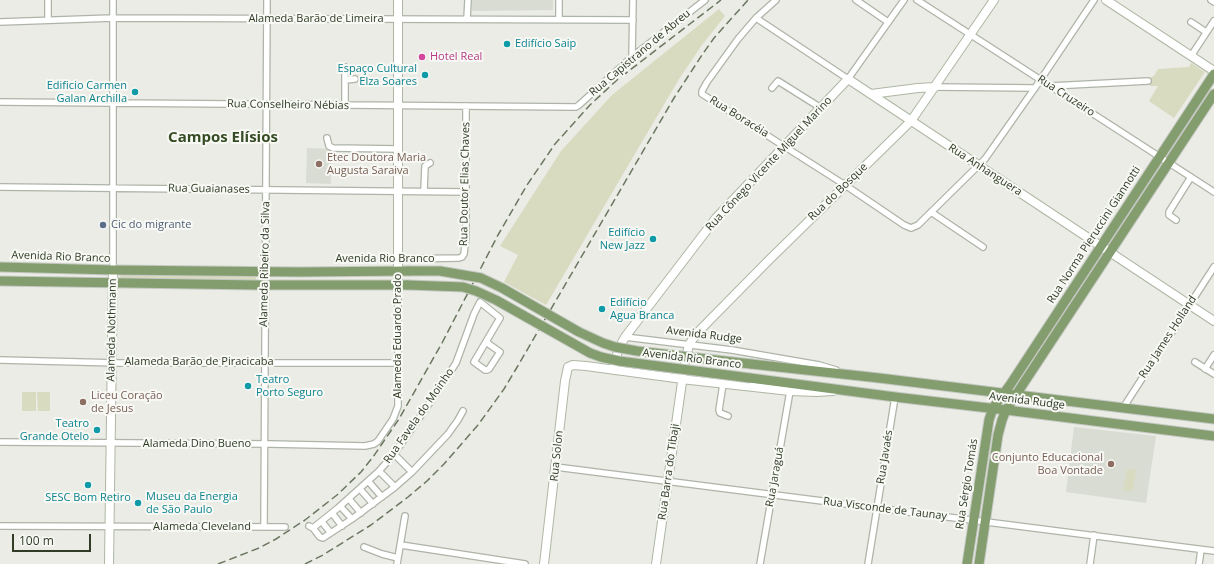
<!DOCTYPE html>
<html>
<head>
<meta charset="utf-8">
<style>
  body { margin:0 }
  #map { position:relative; width:1214px; height:564px; overflow:hidden; background:#eaece5; font-family:"Open Sans",sans-serif }
  canvas { display:block }
  .scale { position:absolute; left:12px; top:534px; width:79px; height:18px; box-sizing:border-box; border:2px solid #303c26; border-top:0; padding-left:5px; font-size:12px; line-height:14px; white-space:nowrap; color:#303c26; -webkit-text-stroke:3px #f8f9f5; paint-order:stroke }
</style>
</head>
<body>
<div id="map">
<canvas width="1214" height="564"></canvas>
<div class="scale">100 m</div>
</div>
<script>
const g = document.querySelector('canvas').getContext('2d');
g.lineJoin = 'round';
function fill(path, color) {
  g.fillStyle = color;
  g.fill(path, 'evenodd');
}
function poly(rows) {
  const path = new Path2D();
  for (const r of rows) {
    path.moveTo(r[0], r[1]);
    for (let i = 2; i < r.length; i += 2) path.lineTo(r[i], r[i + 1]);
  }
  return path;
}
function stroke(path, color, width, dash) {
  g.strokeStyle = color;
  g.lineWidth = width;
  g.lineCap = dash ? 'butt' : 'round';
  g.setLineDash(dash || []);
  g.stroke(path);
}
function label(font, color, halo, rows, align = 'center') {
  g.font = font + ' "Open Sans",sans-serif';
  g.lineWidth = 4;
  g.setLineDash([]);
  g.textBaseline = 'middle';
  g.strokeStyle = halo;
  g.fillStyle = color;
  for (const [text, x, y, turn = 0] of rows) {
    g.save();
    g.translate(x, y);
    g.rotate((+turn || 0) * Math.PI / 180);
    g.textAlign = isNaN(turn) ? turn : align;
    if (halo) g.strokeText(text, 0, 0);
    g.fillText(text, 0, 0);
    g.restore();
  }
}
fill(poly([
  [472,0,553,0,553,10,472,11],
  [307,148,332,149,331,184,306,183],
  [1074,427,1156,436,1146,503,1066,492]
]), '#d9dcd3');
fill(poly([
  [719,9,725,16,702,45,679,79,546,305,504,282,518,255,500,246,561,151,612,95],
  [1191,63,1205,72,1174,118,1149,101,1158,86,1150,86,1151,77,1154,76,1158,69,1189,67],
  [121,274,256,274,256,280,120,278],
  [22,392,36,392,36,411,22,411],
  [37,392,50,392,50,411,38,411],
  [1127,469,1136,470,1133,491,1123,491]
]), '#d8dbc0');
const street = poly([
  [776,0,756,18,738,39,707,82,702,91,702,94,845,185,904,225,911,228,918,225,985,159,1037,85,1094,0],
  [856,0,888,22],
  [917,0,1214,192],
  [1211,0,1214,2],
  [756,18,848,79,904,0],
  [467,19,468,0],
  [559,19,559,0],
  [48,20,48,0],
  [0,22,113,18,633,20],
  [1191,22,1206,32],
  [1191,56,1214,21],
  [632,57,633,0],
  [345,80,345,67],
  [1051,86,1148,81],
  [935,87,1035,88],
  [772,88,778,81,821,108],
  [0,102,576,107,579,105,632,57,705,0],
  [345,105,345,80,355,79],
  [327,138,329,146,333,148,398,149],
  [0,187,466,192],
  [424,191,425,166,430,163],
  [931,212,983,247],
  [1176,220,1169,215,1169,212,1191,177],
  [398,259,459,258,462,257,464,254,466,236,466,106],
  [113,270,113,0],
  [625,337,732,350,819,365,836,370],
  [0,360,118,363,398,363],
  [1195,362,1214,374],
  [1205,369,1214,355],
  [723,384,719,410,720,413,728,416],
  [1123,408,1214,267],
  [0,442,270,444,365,446,374,444,378,441,393,419,398,406,398,285],
  [394,454,412,472],
  [556,467,1214,551],
  [379,471,395,487],
  [368,481,382,497],
  [360,489,373,504],
  [349,499,361,513],
  [340,506,352,519],
  [332,513,342,526],
  [322,522,330,532],
  [0,526,285,527],
  [309,526,313,528,338,508,379,471,394,454,431,401,456,363,474,314,480,302,500,318,474,362,485,370,487,370,489,369,500,352,486,342],
  [264,527,267,0],
  [313,528,320,537,323,538,352,519,395,487,412,472,448,434,458,420,463,411],
  [401,545,525,564],
  [364,547,382,554,398,558],
  [397,564,405,516],
  [760,564,790,391],
  [868,564,895,397],
  [1090,564,1094,535],
  [1199,564,1201,550]
]);
const secondary = poly([
  [398,0,398,285],
  [1106,0,1214,71],
  [871,94,918,88,935,87],
  [614,370,618,350,625,337,716,218,848,79,1214,321],
  [109,564,113,270],
  [544,564,565,381,568,367,573,365,586,366,690,380,790,391,816,392,833,391],
  [656,564,685,361,689,345,692,340,698,332,769,260,911,121,994,0]
]);
const primary = poly([
  [0,267,113,270,299,272,409,271],
  [0,281,256,285,408,285],
  [751,364,879,378,1214,419],
  [750,378,895,397,1006,410,1214,436],
  [967,564,989,420,993,408,1010,385,1214,74],
  [979,564,998,435,1002,420,1006,410,1214,94]
]);
stroke(street, '#aeb4a8', 8);
stroke(secondary, '#aeb7a4', 10);
stroke(primary, '#c5c8c2', 11);
stroke(street, '#fff', 5.5);
stroke(secondary, '#fff', 8);
stroke(primary, '#839d6f', 9);
stroke(poly([
  [218,564,259,548,276,539,305,520,337,495,361,472,373,457,399,419,442,343,498,235,527,185,555,144,590,105,617,80,721,0],
  [305,564,323,555,371,525,408,497,427,481,444,464,478,425,504,389,516,369,674,98,702,55,714,38,748,0]
]), '#6b7761', 1.5, [8, 4]);
const primaryBridge = poly([
  [409,271,440,271,481,278,502,288,579,332,603,343,615,347,637,351,751,364],
  [408,285,463,287,476,291,496,300,590,353,601,357,619,361,750,378]
]);
stroke(primaryBridge, '#c5c8c2', 11, []);
stroke(primaryBridge, '#839d6f', 9);
for (const [x, y, r, color] of [
  [507,44,4,"#0f9aa8"],
  [422,57,4,"#d1479c"],
  [425,75,4,"#0f9aa8"],
  [135,92,4,"#0f9aa8"],
  [319,164,4,"#8d6e63"],
  [103,225,4,"#5c6f8a"],
  [653,239,4,"#0f9aa8"],
  [602,309,4,"#0f9aa8"],
  [248,386,4,"#0f9aa8"],
  [83,402,4,"#8d6e63"],
  [97,430,4,"#0f9aa8"],
  [1111,464,4,"#8d6e63"],
  [88,485,4,"#0f9aa8"],
  [138,503,4,"#0f9aa8"]
]) {
  const dot = new Path2D();
  dot.arc(x, y, r, 0, 2 * Math.PI);
  g.fillStyle = color;
  g.fill(dot);
  stroke(dot, '#f8f9f5', 1.5);
}
label('11px', '#303c26', '#f8f9f5', [
  ["Alameda Barão de Limeira",316,19],
  ["Rua Capistrano de Abreu",640,53,-40],
  ["Rua Cruzeiro",1066,96,33],
  ["Rua Conselheiro Nébias",288,105,1],
  ["Rua Boracéia",739,117,32],
  ["Rua Cônego Vicente Miguel Marino",769,164,-47],
  ["Rua Anhanguera",985,170,33],
  ["Rua Doutor Elias Chaves",465,184,-89],
  ["Rua Guaianases",209,189,1],
  ["Rua do Bosque",838,192,-44],
  ["Rua Norma Pieruccini Giannotti",1094,235,-57],
  ["Avenida Rio Branco",61,257,2],
  ["Avenida Rio Branco",385,259],
  ["Alameda Ribeiro da Silva",265,264,-89],
  ["Alameda Nothmann",112,330,-89],
  ["Avenida Rudge",704,335,7],
  ["Alameda Eduardo Prado",398,336,-90],
  ["Rua James Holland",1168,337,-57],
  ["Avenida Rio Branco",692,359,7],
  ["Alameda Barão de Piracicaba",199,362],
  ["Avenida Rudge",1027,401,7],
  ["Rua Favela do Moinho",419,416,-55],
  ["Alameda Dino Bueno",197,444],
  ["Rua Solon",557,456,-84],
  ["Rua Javaés",885,457,-81],
  ["Rua Barra do Tibaji",669,472,-82],
  ["Rua Jaraguá",775,477,-80],
  ["Rua Sérgio Tomás",967,484,-81],
  ["Rua Visconde de Taunay",885,509,7],
  ["Alameda Cleveland",202,527]
]);
label('11px', '#0d838f', '#f8f9f5', [
  ["Edifício Saip",515,44],
  ["Espaço Cultural",417,69,"right"],
  ["Elza Soares",417,82,"right"],
  ["Edificio Carmen",127,86,"right"],
  ["Galan Archilla",127,99,"right"],
  ["Edifício",645,233,"right"],
  ["New Jazz",645,246,"right"],
  ["Edifício",610,303],
  ["Agua Branca",610,316],
  ["Teatro",256,380],
  ["Porto Seguro",256,393],
  ["Teatro",89,424,"right"],
  ["Grande Otelo",89,437,"right"],
  ["Museu da Energia",146,497],
  ["de São Paulo",146,510],
  ["SESC Bom Retiro",88,498,"center"]
], 'left');
label('11px', '#b23c85', '#f8f9f5', [
  ["Hotel Real",430,57]
], 'left');
label('11px', '#785e54', '#f8f9f5', [
  ["Etec Doutora Maria",327,158],
  ["Augusta Saraiva",327,171],
  ["Liceu Coração",91,396],
  ["de Jesus",91,409],
  ["Conjunto Educacional",1103,458,"right"],
  ["Boa Vontade",1103,471,"right"]
], 'left');
label('11px', '#4e5e75', '#f8f9f5', [
  ["Cic do migrante",111,225]
], 'left');
label('bold 15px', '#354c24', '#f8f9f5', [
  ["Campos Elísios",223,138]
]);
</script>
</body>
</html>
